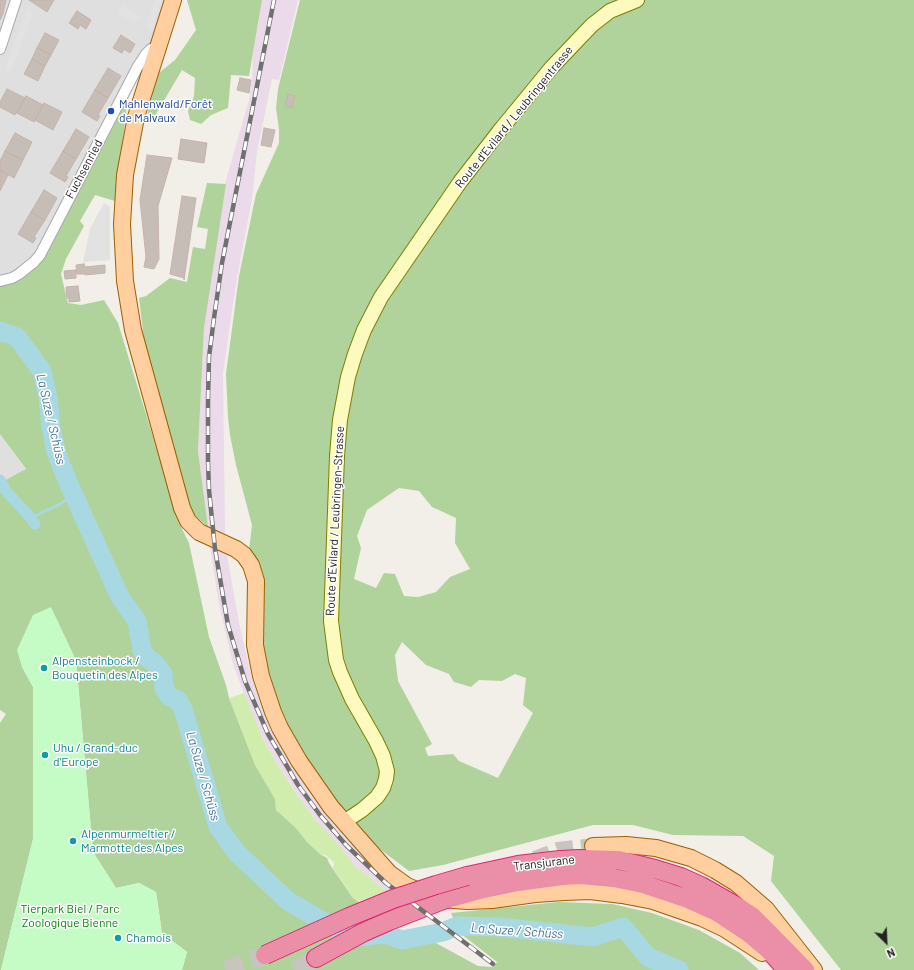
<!DOCTYPE html>
<html>
<head>
<meta charset="utf-8">
<style>
  body { margin:0 }
  #map { position:relative; width:914px; height:970px; overflow:hidden; background:#f2eee8; font-family:Barlow,sans-serif }
  canvas { display:block }
  .north { position:absolute; left:866px; top:922px; width:40px; height:40px; -webkit-text-stroke:3px #fff; paint-order:stroke; rotate:156deg; font-size:11px; font-weight:700; line-height:16px; text-align:center; color:#222 }
  .north::after { content:''; display:block; margin:auto; width:14px; height:18px; background:#222; clip-path:polygon(50% 0,100% 100%,50% 72%,0 100%) }
</style>
</head>
<body>
<div id="map">
<canvas width="914" height="970"></canvas>
<div class="north">N</div>
</div>
<script>
const g = document.querySelector('canvas').getContext('2d');
g.lineJoin = 'round';
function fill(path, color) {
  g.fillStyle = color;
  g.fill(path, 'evenodd');
}
function poly(rows) {
  const path = new Path2D();
  for (const r of rows) {
    path.moveTo(r[0], r[1]);
    for (let i = 2; i < r.length; i += 2) path.lineTo(r[i], r[i + 1]);
  }
  return path;
}
function stroke(path, color, width, dash) {
  g.strokeStyle = color;
  g.lineWidth = width;
  g.lineCap = dash ? 'butt' : 'round';
  g.setLineDash(dash || []);
  g.stroke(path);
}
function label(font, color, halo, rows, align = 'center') {
  g.font = font + ' Barlow,sans-serif';
  g.lineWidth = 3;
  g.setLineDash([]);
  g.textBaseline = 'middle';
  g.strokeStyle = halo;
  g.fillStyle = color;
  for (const [text, x, y, turn = 0] of rows) {
    g.save();
    g.translate(x, y);
    g.rotate((+turn || 0) * Math.PI / 180);
    g.textAlign = isNaN(turn) ? turn : align;
    if (halo) g.strokeText(text, 0, 0);
    g.fillText(text, 0, 0);
    g.restore();
  }
}
fill(poly([
  [0,0,173,0,101,150,35,261,22,279,0,285],
  [0,434,26,470,0,483]
]), '#e0dfdf');
fill(poly([
  [262,0,298,0,279,80,272,79,257,151,252,199,237,277,223,373,225,534,208,527,198,451,204,328,225,184,250,96,252,80,253,54],
  [210,547,227,555,239,623,252,679,265,716,282,749,312,797,335,826,375,867,397,887,386,891,361,870,357,869,342,849,327,834,303,803,271,754,254,720,233,664,219,604]
]), '#ebdae9');
fill(poly([
  [244,693,262,737,271,754,297,795,315,819,342,849,357,869,361,870,386,891,358,902,352,897,333,868,334,864,333,861,325,855,320,854,307,842,296,828,276,810,275,799,255,765,229,698]
]), '#d1edad');
fill(poly([
  [187,0,262,0,249,76,231,75,228,108,211,115,201,124,190,120,188,111,194,96,195,78,182,70,153,119,147,118,155,76,175,60,196,30],
  [300,0,914,0,914,970,841,970,771,881,774,856,743,836,673,835,633,825,593,825,443,865,409,871,344,822,273,712,248,559,252,525,236,465,230,435,228,417,226,374,239,276,256,194,279,143,279,129,276,108,278,89],
  [399,488,419,491,432,507,456,518,455,543,470,569,450,577,436,592,418,597,404,596,395,574,384,573,376,588,354,579,361,548,357,536,367,510],
  [402,642,426,665,449,674,454,682,471,687,479,680,502,681,515,674,526,678,523,705,533,713,498,778,459,761,453,754,428,756,425,748,432,744,398,681,395,655],
  [129,91,115,201,95,195,80,221,84,226,66,259,61,274,68,303,81,305,104,300,118,323,180,525,189,543,209,637,226,685,229,698,255,765,275,799,276,810,296,828,307,842,320,854,327,858,329,863,352,897,389,927,434,942,478,966,493,967,497,962,460,933,451,913,559,902,612,904,652,913,699,930,740,953,759,970,182,970,187,952,162,933,156,892,139,883,116,888,93,852,76,660,22,667,33,687,33,839,1,970,0,970,0,723,6,714,0,710,0,483,26,469,0,434,0,285,22,279,35,261,101,150],
  [207,183,226,184,204,328,198,451,208,527,192,513,184,497,144,340,139,298,146,296,170,278,187,282,193,247,205,249,208,229,197,227]
]), '#b0d39c');
fill(poly([
  [51,607,76,660,93,852,116,888,139,883,156,892,162,933,187,952,182,970,1,970,33,839,33,687,22,667,17,650,33,615]
]), '#c5fcc6');
fill(poly([
  [155,0,162,0,151,32,146,27],
  [124,5,141,18,134,23,116,11],
  [27,10,34,12,11,71,4,69],
  [104,203,110,207,110,260,83,262,90,229]
]), '#e2e2e2');
stroke(poly([
  [31,518,60,504,74,494]
]), '#a8d8e1', 3);
stroke(poly([
  [0,480,6,491,31,518,35,524]
]), '#a8d8e1', 11);
stroke(poly([
  [0,331,17,337,42,371,48,398,51,427,56,452,67,480,120,597,137,621,142,650,148,659,154,662,163,674,164,688,170,697,178,700,183,709,218,827,237,853,288,901,322,921,348,933,359,937,385,934,402,940,443,932,457,926,500,927,593,937,623,927,648,957,679,970]
]), '#a8d8e1', 19);
const building = poly([
  [0,0,6,0,3,14,0,20,0,0],
  [29,0,54,0,47,12,29,0],
  [77,11,91,20,86,29,80,25,78,29,69,23,77,11],
  [45,33,59,40,51,55,37,48,45,33],
  [121,35,135,44,130,53,124,49,122,53,113,48,121,35],
  [37,48,51,55,45,66,32,59,37,48],
  [32,59,45,66,38,81,24,74,32,59],
  [108,68,121,76,108,98,95,90,108,68],
  [240,78,251,80,249,93,237,90,240,78],
  [7,89,25,98,15,115,0,107,0,102,7,89],
  [95,90,108,98,98,115,100,116,97,121,82,112,95,90],
  [288,94,295,96,292,108,285,106,288,94],
  [26,96,43,105,34,122,17,113,26,96],
  [44,103,62,112,53,130,35,120,44,103],
  [264,128,275,130,271,147,261,145,264,128],
  [76,129,89,137,76,159,63,151,76,129],
  [15,133,32,142,23,160,5,151,15,133],
  [181,139,207,143,204,163,178,159,181,139],
  [5,151,23,160,14,178,0,170,0,161,5,151],
  [63,151,76,159,66,176,68,177,65,182,50,173,63,151],
  [147,155,172,158,158,206,159,259,154,269,144,267,146,257,140,200,147,155],
  [0,170,8,175,0,191,0,170],
  [44,190,57,198,45,220,31,212,44,190],
  [182,196,196,198,184,280,184,278,170,274,182,196],
  [31,212,45,220,34,237,36,238,33,243,18,234,31,212],
  [84,264,85,267,105,265,105,273,85,275,85,274,77,274,76,265,84,264],
  [76,270,76,278,65,279,64,271,76,270],
  [78,286,80,301,69,302,69,298,67,298,66,287,78,286]
]);
fill(building, '#c7bdb7');
stroke(building, '#c5b3aa', 1);
stroke(poly([
  [535,859,558,850,593,846]
]), '#c8c5c0', 16, [16, 8]);
stroke(poly([
  [226,970,263,956],
  [295,970,316,958]
]), '#c8c5c0', 18, [18, 9]);
const street = poly([
  [0,49,16,0],
  [0,281,12,278,19,274,34,262,40,255,137,68,146,54,151,49,158,47]
]);
const secondary = poly([
  [344,822,362,810,377,797,383,788,386,779,387,771,383,756,376,741,352,699,340,672,336,660,331,621,337,456,340,420,348,377,355,354,364,330,381,297,460,182,501,129,552,67,592,25,610,11,637,0]
]);
const primary = poly([
  [173,0,136,117,125,175,122,224,125,281,133,330,182,508,188,521,199,532,236,549,244,555,251,565,256,581,255,645,261,676,273,712,280,728,299,761,331,807,389,873,407,886,424,893],
  [593,846,626,845,656,848,691,858,715,870,736,883,766,909,814,970],
  [453,900,468,901,492,900,535,894,564,892,590,891,622,895,653,901,702,918,725,929,762,953]
]);
const highway = poly([
  [467,876,518,865,560,860,579,859,618,860,655,869,681,877,701,886,738,907,753,917,769,933,805,970],
  [316,958,364,932,389,921,443,900,479,890,518,882,562,876,581,875,614,878,643,884,688,899,717,912,750,934,769,950,787,970]
]);
stroke(street, '#a9a9a9', 12);
stroke(secondary, '#7c8001', 16);
stroke(primary, '#9f5e00', 18);
stroke(highway, '#e22373', 20);
stroke(street, '#fff', 10);
stroke(secondary, '#fcfabc', 14);
stroke(primary, '#ffcfa0', 16);
stroke(highway, '#eb8ea7', 18);
const rail = poly([
  [274,0,222,263,214,318,209,357,208,399,208,462,209,490,215,549,228,625,245,681,268,734,298,785,320,815,346,845,386,883,493,964]
]);
stroke(rail, '#707070', 4.5);
stroke(rail, '#fff', 3, [9]);
const highwayBridge = poly([
  [265,955,349,917,393,899,436,885,467,876]
]);
stroke(highwayBridge, '#e22373', 20, []);
stroke(highwayBridge, '#eb8ea7', 18);
for (const [x, y, r, color] of [
  [111,111,4,"#1a4fb4"],
  [44,668,4,"#0f9aa8"],
  [45,755,4,"#0f9aa8"],
  [73,841,4,"#0f9aa8"],
  [118,938,4,"#0f9aa8"]
]) {
  const dot = new Path2D();
  dot.arc(x, y, r, 0, 2 * Math.PI);
  g.fillStyle = color;
  g.fill(dot);
  stroke(dot, '#fff', 1.5);
}
label('12px', '#164399', '#fff', [
  ["Mahlenwald/Forêt",119,104],
  ["de Malvaux",119,118]
], 'left');
label('12px', '#222', '#fff', [
  ["Route d'Evilard / Leubringentrasse",514,117,-51],
  ["Fuchsenried",84,169,-62],
  ["Route d'Evilard / Leubringen-Strasse",335,521,-87],
  ["Transjurane",544,863,-7]
]);
label('12px', '#0d838f', '#fff', [
  ["Alpensteinbock /",52,661],
  ["Bouquetin des Alpes",52,675],
  ["Uhu / Grand-duc",53,748],
  ["d'Europe",53,762],
  ["Alpenmurmeltier /",81,834],
  ["Marmotte des Alpes",81,848],
  ["Chamois",126,938]
], 'left');
label('12px', '#088709', '#fff', [
  ["Tierpark Biel / Parc",70,909],
  ["Zoologique Bienne",70,923]
]);
label('italic 13px', '#41769d', '#fff', [
  ["La Suze / Schüss",51,419,77],
  ["La Suze / Schüss",203,776,74],
  ["La Suze / Schüss",517,931,4]
]);
</script>
</body>
</html>
